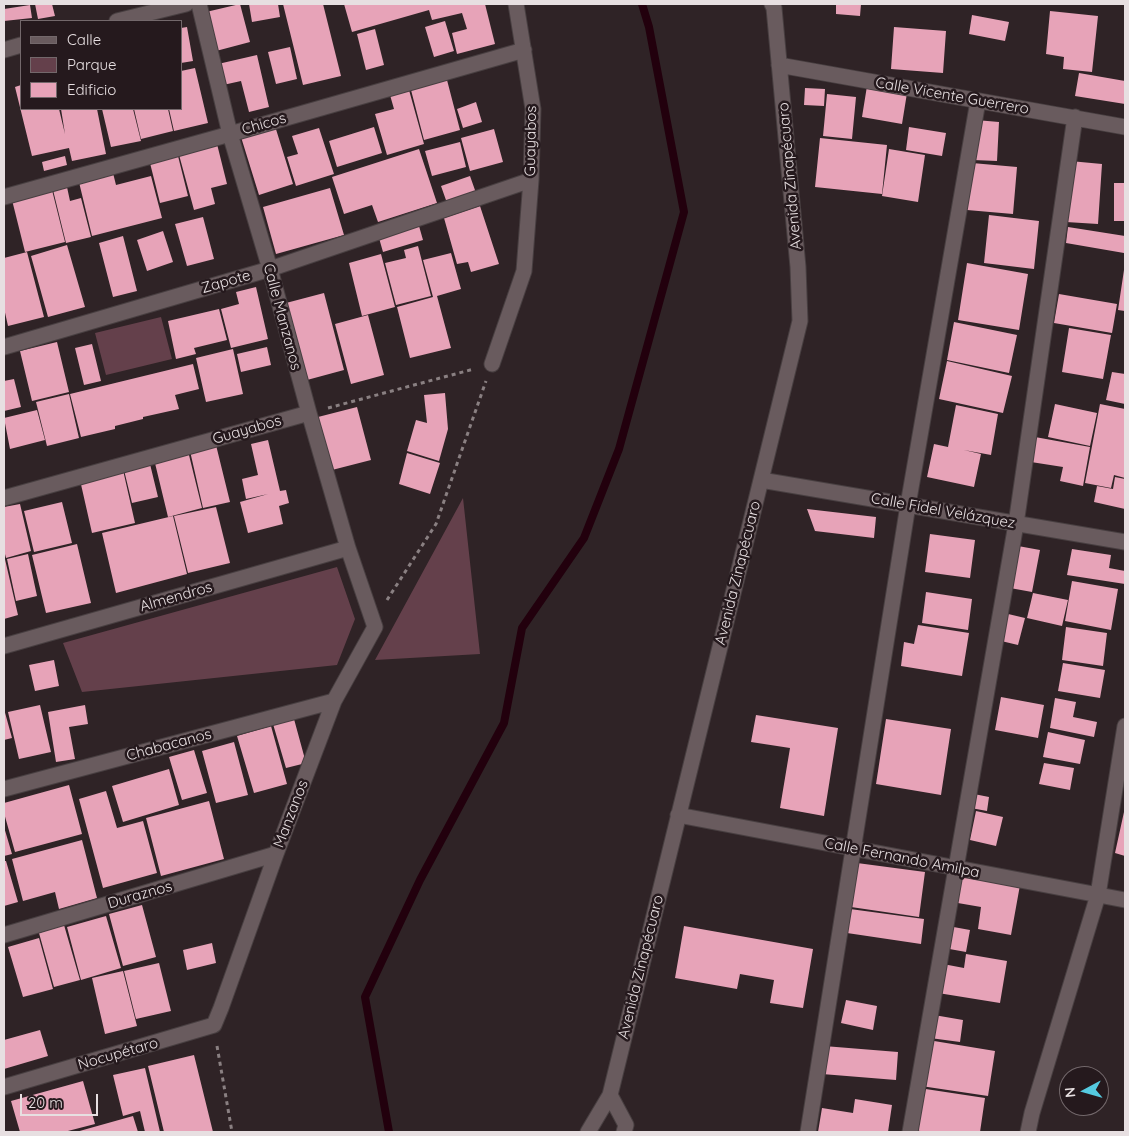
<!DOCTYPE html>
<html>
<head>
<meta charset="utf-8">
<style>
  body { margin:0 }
  #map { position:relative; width:1129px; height:1136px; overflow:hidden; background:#2f2326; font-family:Quicksand,sans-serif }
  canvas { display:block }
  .frame { position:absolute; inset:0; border:5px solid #e7dfe1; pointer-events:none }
  .legend { position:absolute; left:20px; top:20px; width:162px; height:90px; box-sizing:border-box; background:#25191d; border:1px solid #73686b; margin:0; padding:6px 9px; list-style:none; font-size:15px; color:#e7dfe1 }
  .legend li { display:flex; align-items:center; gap:10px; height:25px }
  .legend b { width:25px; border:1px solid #73686b }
  .north { position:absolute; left:1059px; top:1066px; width:50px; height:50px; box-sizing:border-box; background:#25191d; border:1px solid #73686b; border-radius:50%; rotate:264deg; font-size:14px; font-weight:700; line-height:20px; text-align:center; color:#e7dfe1 }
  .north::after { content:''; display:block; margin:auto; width:18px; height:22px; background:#55cae0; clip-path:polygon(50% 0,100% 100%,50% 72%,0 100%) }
  .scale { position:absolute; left:20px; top:1094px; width:78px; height:22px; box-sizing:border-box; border:2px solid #e7dfe1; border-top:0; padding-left:6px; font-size:15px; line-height:18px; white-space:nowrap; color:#e7dfe1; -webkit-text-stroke:4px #25191d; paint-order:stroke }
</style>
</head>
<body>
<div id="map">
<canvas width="1129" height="1136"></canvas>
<div class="frame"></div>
<ul class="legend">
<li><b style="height:6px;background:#695b5e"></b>Calle</li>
<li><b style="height:14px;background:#64404b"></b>Parque</li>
<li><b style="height:14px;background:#e7a3b8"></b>Edificio</li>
</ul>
<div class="north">N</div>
<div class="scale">20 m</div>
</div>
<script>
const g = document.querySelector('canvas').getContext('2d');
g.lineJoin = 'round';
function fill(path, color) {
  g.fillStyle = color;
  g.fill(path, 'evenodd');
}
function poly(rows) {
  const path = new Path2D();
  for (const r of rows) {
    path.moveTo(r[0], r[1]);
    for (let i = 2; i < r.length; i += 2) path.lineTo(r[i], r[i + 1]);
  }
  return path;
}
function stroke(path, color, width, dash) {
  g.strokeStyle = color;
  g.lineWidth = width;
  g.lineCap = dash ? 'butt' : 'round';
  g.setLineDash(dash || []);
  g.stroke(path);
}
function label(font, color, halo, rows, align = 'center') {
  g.font = font + ' Quicksand,sans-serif';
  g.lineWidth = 5;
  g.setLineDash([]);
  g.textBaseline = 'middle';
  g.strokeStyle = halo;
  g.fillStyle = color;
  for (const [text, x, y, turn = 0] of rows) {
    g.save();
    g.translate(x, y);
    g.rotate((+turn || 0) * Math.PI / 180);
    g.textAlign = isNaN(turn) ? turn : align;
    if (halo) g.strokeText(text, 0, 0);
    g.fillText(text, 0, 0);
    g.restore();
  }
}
fill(poly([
  [161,317,172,359,106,375,95,333],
  [463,498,480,654,375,660],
  [337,567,355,619,337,665,82,692,63,643]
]), '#64404b');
stroke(poly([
  [389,1132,365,997,420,880,504,723,522,628,584,538,619,449,684,212,649,27,642,4]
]), '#22000d', 8);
fill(poly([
  [35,4,52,4,55,16,38,19],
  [240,4,250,42,216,51,206,12],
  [249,4,278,4,280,17,252,22],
  [283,4,323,4,341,76,303,85],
  [344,4,485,4,495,44,457,54,452,33,467,29,462,13,432,20,429,10,352,32],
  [836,4,861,4,860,16,836,14],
  [30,5,32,18,4,21,4,9],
  [1050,11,1098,16,1092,72,1063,69,1064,57,1046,54],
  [972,15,1009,22,1005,41,969,34],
  [445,21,454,51,434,57,425,27],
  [187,27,193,61,181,63,181,28],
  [894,27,946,31,943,73,891,69],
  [375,29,384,65,366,70,357,34],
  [290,47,297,79,276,84,268,52],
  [257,55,269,107,249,112,241,81,223,85,218,64],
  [195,68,208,123,174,131,169,109,181,109,181,71],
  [1079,73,1125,81,1125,104,1075,96],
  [447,80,460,130,424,140,411,90],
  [21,85,21,109,59,109,65,134,61,109,97,109,106,154,72,161,69,148,32,156,15,87],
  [867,86,907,93,902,124,862,117],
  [805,88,825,89,824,106,804,105],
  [409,90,424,144,387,155,375,114,394,109,390,95],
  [827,94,856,97,852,139,823,136],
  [476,102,482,122,463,128,457,109],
  [102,109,133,109,141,141,111,147],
  [134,109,168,109,173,131,141,139],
  [976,120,999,122,997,161,973,160],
  [275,126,293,184,259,195,241,137],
  [374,127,382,153,337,167,329,141],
  [909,127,946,133,942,156,906,150],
  [319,128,334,174,296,186,287,157,298,154,292,136],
  [494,129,503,162,470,171,461,138],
  [820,138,887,145,882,194,815,187],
  [216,140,227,184,211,188,215,204,194,210,178,151],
  [460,142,466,167,432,176,425,151],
  [419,149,437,203,378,222,372,205,344,214,332,177],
  [889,149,925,155,918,202,882,196],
  [177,152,188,196,160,203,149,159],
  [65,156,67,165,44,171,42,162],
  [1070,161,1102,164,1098,224,1066,222],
  [972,163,1017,167,1013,214,967,210],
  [112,169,116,185,151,176,162,218,92,236,78,178],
  [470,176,476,193,447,203,441,186],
  [1114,183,1125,183,1125,221,1114,221],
  [67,187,70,201,81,198,91,237,66,243,53,190],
  [330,188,344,235,276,254,263,207],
  [52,190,65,242,25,252,12,200],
  [480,206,499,264,471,272,468,262,457,264,444,218],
  [989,215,1039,221,1034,269,984,263],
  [203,217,214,259,187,266,175,224],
  [419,226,423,240,383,252,379,238],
  [1068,227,1125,236,1124,253,1066,243],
  [163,231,173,262,147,271,137,240],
  [123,236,137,291,113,297,99,243],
  [67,245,85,307,48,317,31,256],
  [418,246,431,296,396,305,385,263,406,258,404,250],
  [27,252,44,317,8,326,4,308,4,258],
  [451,253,461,289,437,296,451,348,410,358,397,307,433,297,423,260],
  [381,254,395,307,362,316,349,263],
  [967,263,1028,274,1019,330,958,320],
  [1124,270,1125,270,1125,311,1118,310],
  [256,287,268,339,231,348,221,309,239,304,236,292],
  [324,293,344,370,307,380,286,303],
  [1059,294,1117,304,1112,333,1054,323],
  [219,309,227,340,194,348,196,354,176,359,168,321],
  [368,315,384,375,351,384,335,324],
  [954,322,1017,335,1009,373,947,360],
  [1069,328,1111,335,1103,379,1062,372],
  [57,342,69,392,32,401,20,351],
  [92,344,101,381,84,385,75,348],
  [267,347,271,365,241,372,237,354],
  [233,349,243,394,206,402,196,358],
  [947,361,1012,376,1003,413,939,399],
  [193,364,199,389,175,395,179,409,143,417,143,419,115,426,115,429,81,437,70,394],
  [1112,372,1125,374,1125,404,1106,400],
  [14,379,21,407,4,411,4,381],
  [445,393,448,429,439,461,407,451,416,420,427,423,424,395],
  [69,394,79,438,47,446,36,402],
  [1055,404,1097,413,1090,446,1048,437],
  [1100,404,1125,409,1125,478,1114,475,1111,488,1085,483],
  [956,405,998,414,991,455,964,450,981,454,974,487,927,477,934,444,948,447],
  [357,407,371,460,332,470,318,417],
  [37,410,45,440,10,449,4,418],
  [1035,437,1090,447,1083,486,1060,481,1063,467,1031,462],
  [268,440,280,491,286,490,289,503,279,506,283,524,248,533,240,502,268,494,246,499,242,479,258,475,251,444],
  [216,445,230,502,203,508,190,451],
  [188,451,202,508,168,517,154,459],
  [407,453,440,463,430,494,399,484],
  [150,464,158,497,132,503,124,470],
  [123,470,135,523,92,533,80,480],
  [1115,477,1125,479,1125,509,1094,502,1097,486,1113,489],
  [62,502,72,543,34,552,24,511],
  [20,504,31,551,6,558,4,550,4,507],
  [216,507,230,563,188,573,174,516],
  [807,509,876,517,874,538,815,531],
  [173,516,187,574,116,593,102,533],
  [930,534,975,540,970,578,925,572],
  [77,544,91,603,46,613,32,555],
  [1018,546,1040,550,1032,592,1010,588],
  [1072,549,1111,555,1109,568,1125,571,1125,584,1067,575],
  [28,554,37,596,16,601,7,559],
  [4,555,18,615,4,619],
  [1072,581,1118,589,1111,630,1065,621],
  [926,592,972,599,968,630,922,623],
  [1033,593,1068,600,1062,626,1027,618],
  [1004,613,1025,618,1018,645,997,640],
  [918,625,969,633,962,676,901,666,904,642,914,644],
  [1066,627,1107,633,1103,666,1062,660],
  [54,660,59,686,35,691,29,665],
  [1063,663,1105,670,1100,698,1058,691],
  [1001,697,1044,705,1038,738,995,730],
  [1055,698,1076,702,1073,717,1097,722,1094,737,1050,728],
  [40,705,51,752,19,759,8,712],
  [85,705,88,724,69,727,75,759,56,762,48,712],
  [4,709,12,738,4,740],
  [756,715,838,728,824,816,780,808,790,748,751,742],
  [294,719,306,763,286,768,273,724],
  [886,719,951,729,941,795,876,784],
  [271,726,287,784,254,793,237,736],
  [1048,732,1085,740,1080,764,1043,757],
  [234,742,248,795,216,803,202,751],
  [194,750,207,793,182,800,169,757],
  [1044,763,1074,768,1070,790,1039,784],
  [169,769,179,805,123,822,112,786],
  [69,785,82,834,15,852,4,813,4,803],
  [106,791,117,828,143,821,157,873,103,888,79,799],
  [974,794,989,797,987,811,971,808],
  [209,801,224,859,161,876,146,818],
  [976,811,1003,817,996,846,970,840],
  [1124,812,1125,812,1125,856,1115,853],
  [4,827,12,854,4,856],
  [82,840,97,898,59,909,55,892,23,901,12,859],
  [4,861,6,861,18,902,4,906],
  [857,863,925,872,919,917,851,907],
  [957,874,1020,885,1011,935,978,929,981,907,952,902],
  [142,905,156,957,123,966,109,914],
  [850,909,924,919,921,944,847,933],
  [106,916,121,968,81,980,67,927],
  [64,925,80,980,54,987,39,933],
  [684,926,813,949,803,1008,770,1003,774,980,740,974,737,989,675,978],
  [948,926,970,930,966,952,944,948],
  [39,938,53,989,23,997,8,947],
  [212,943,216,963,187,970,183,950],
  [966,954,1007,961,1000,1003,938,993,943,964,964,968],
  [159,963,171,1011,136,1019,124,971],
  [123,971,137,1026,105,1034,92,978],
  [846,1000,877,1006,873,1030,841,1023],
  [934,1015,963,1020,960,1042,930,1038],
  [40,1030,48,1056,4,1069,4,1040],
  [928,1040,995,1051,988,1096,921,1086],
  [824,1046,898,1052,896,1080,822,1074],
  [194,1055,213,1132,164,1132,148,1066],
  [145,1068,160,1132,145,1132,140,1111,123,1116,113,1075],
  [83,1081,95,1124,64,1132,20,1132,11,1101],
  [919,1088,985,1098,980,1132,928,1132,913,1130],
  [855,1099,892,1105,888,1132,818,1132,822,1108,853,1113],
  [133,1116,138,1132,76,1132]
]), '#e7a3b8');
const street = poly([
  [117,21,186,4],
  [4,50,21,45],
  [779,65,1125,127],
  [4,197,230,134,524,50],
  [4,347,270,269,531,180],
  [492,364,524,271,531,180,533,109,516,4],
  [761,480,1125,542],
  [4,498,309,413],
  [4,646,348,548],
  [4,789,334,701],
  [678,815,1125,900],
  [4,935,276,854],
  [4,1087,214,1025,221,1008,276,854,334,701,375,627,348,548,309,413,270,269,230,134,199,4],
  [610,1095,626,1125,624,1132],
  [588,1132,610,1095,800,321,798,267,774,8,772,4],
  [808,1132,908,505,978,101],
  [910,1132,1016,524,1075,117],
  [1028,1132,1032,1113,1098,895,1125,726]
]);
stroke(street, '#483f41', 17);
stroke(poly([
  [328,408,474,369],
  [387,600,436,524,486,381],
  [217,1046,232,1132]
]), '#8a8082', 3, [4, 4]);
stroke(street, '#695b5e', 15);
label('15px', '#e7dfe1', '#25191d', [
  ["Calle Vicente Guerrero",952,96,10],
  ["Chicos",264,124,-16],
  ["Guayabos",531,141,-89],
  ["Avenida Zinapécuaro",790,176,-95],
  ["Zapote",226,282,-16],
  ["Calle Manzanos",282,317,75],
  ["Guayabos",247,430,-16],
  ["Calle Fidel Velázquez",943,511,10],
  ["Avenida Zinapécuaro",738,573,-76],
  ["Almendros",176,597,-16],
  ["Chabacanos",169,745,-15],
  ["Manzanos",291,814,-69],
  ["Calle Fernando Amilpa",902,858,11],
  ["Duraznos",140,895,-16],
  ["Avenida Zinapécuaro",641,967,-76],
  ["Nocupétaro",118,1054,-16]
]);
</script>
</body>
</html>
